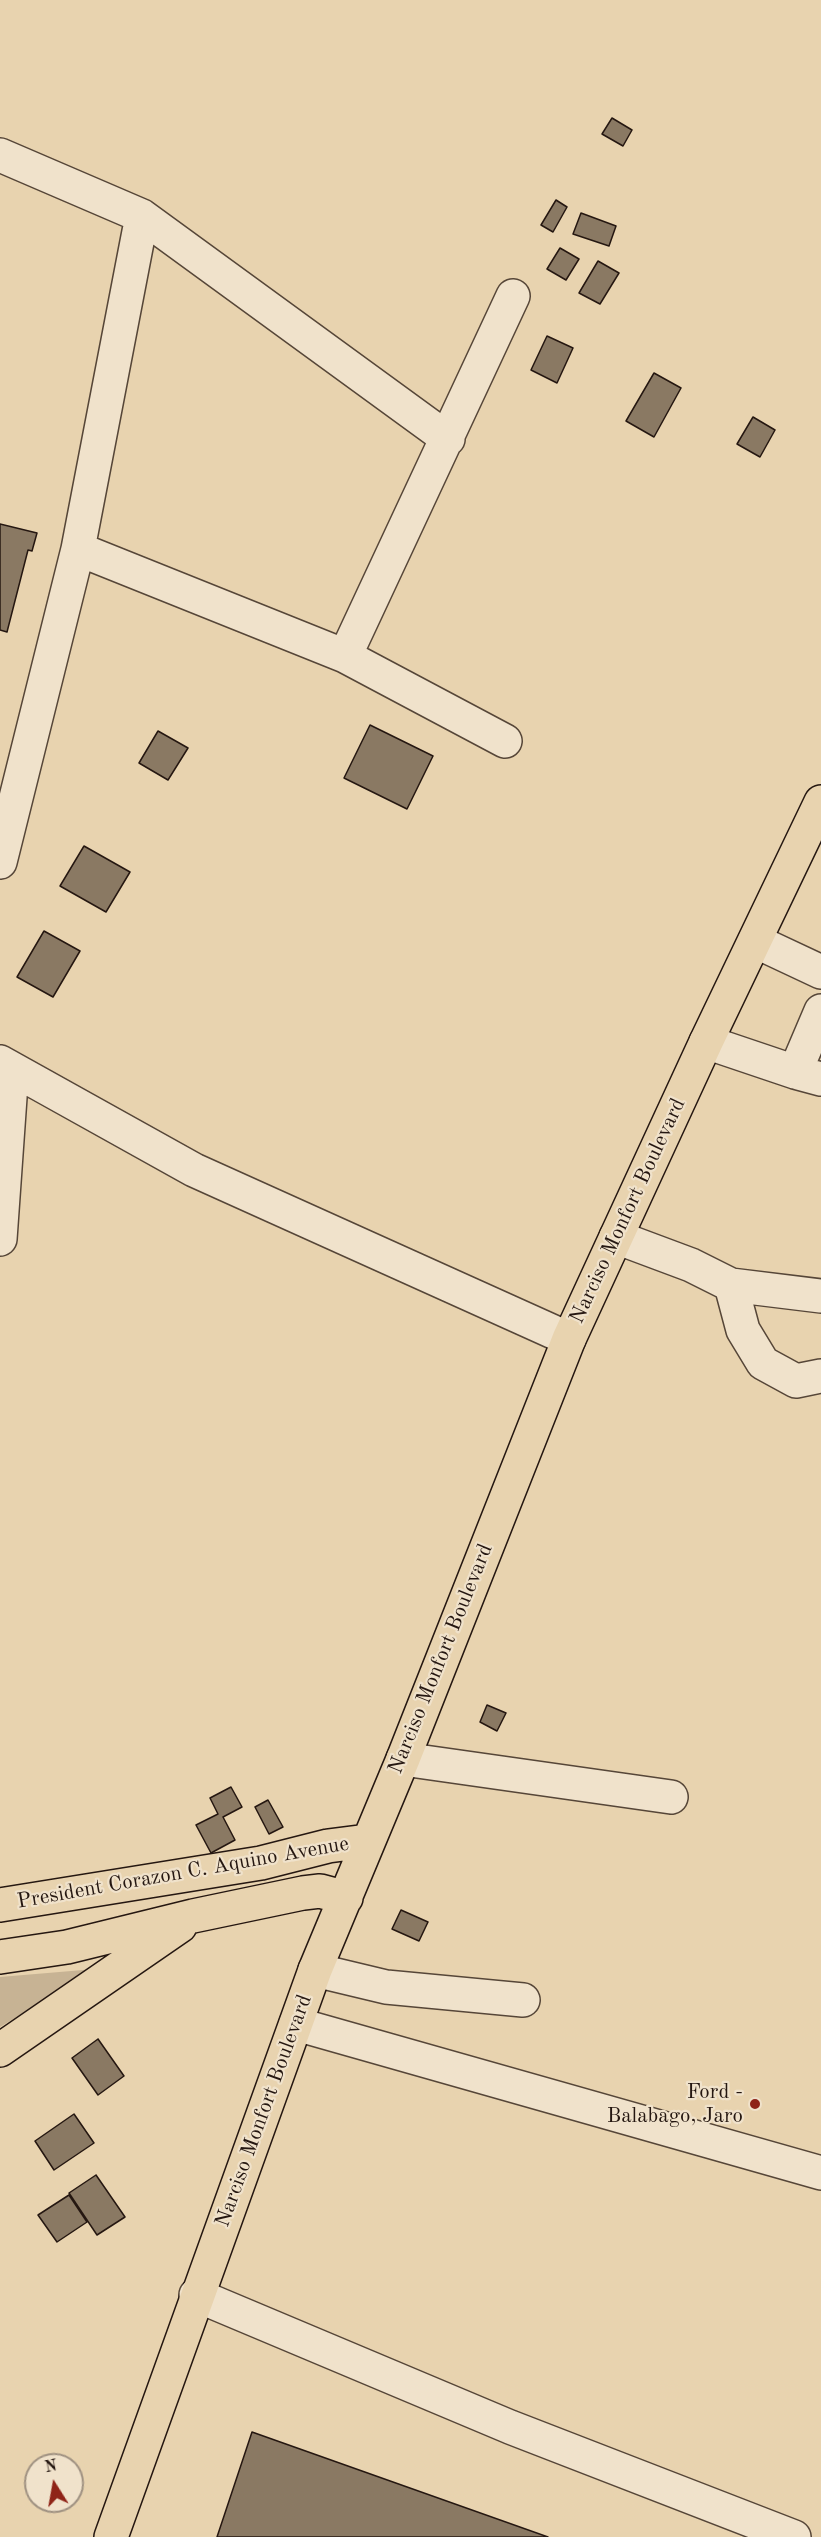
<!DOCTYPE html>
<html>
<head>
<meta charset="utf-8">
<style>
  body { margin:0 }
  #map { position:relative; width:821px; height:2537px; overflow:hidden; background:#e8d3af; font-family:"Old Standard TT",serif }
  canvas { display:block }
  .north { position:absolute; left:24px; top:2453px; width:60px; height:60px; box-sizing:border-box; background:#f0e2cb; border:2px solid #9f9181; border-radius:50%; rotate:349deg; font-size:16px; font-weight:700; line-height:24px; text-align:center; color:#251711 }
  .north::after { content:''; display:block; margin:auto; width:21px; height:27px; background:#8f2418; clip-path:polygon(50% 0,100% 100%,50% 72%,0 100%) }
</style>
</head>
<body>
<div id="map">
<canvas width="821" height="2537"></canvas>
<div class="north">N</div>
</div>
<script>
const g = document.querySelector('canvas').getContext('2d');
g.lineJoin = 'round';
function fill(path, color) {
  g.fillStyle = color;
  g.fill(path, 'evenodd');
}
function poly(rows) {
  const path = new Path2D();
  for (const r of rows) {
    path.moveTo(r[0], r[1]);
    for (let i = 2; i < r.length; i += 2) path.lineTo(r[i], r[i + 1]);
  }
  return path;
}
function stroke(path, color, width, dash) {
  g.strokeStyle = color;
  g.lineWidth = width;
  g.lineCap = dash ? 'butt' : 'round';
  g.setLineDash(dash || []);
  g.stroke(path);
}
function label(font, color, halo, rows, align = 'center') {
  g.font = font + ' "Old Standard TT",serif';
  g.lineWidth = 4.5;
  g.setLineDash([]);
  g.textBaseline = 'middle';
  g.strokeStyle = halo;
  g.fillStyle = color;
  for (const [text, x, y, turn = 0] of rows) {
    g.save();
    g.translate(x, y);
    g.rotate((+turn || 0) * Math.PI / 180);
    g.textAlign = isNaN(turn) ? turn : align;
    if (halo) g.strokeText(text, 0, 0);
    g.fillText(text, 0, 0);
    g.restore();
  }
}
fill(poly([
  [95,1969,0,2027,0,1977]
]), '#c7b394');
const building = poly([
  [612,118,632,130,623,146,602,134,612,118],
  [556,200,567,207,553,232,541,225,556,200],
  [581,213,616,226,609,246,573,234,581,213],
  [560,248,579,259,566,280,547,269,560,248],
  [598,261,619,273,600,304,579,293,598,261],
  [547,336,573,348,557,383,531,370,547,336],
  [654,373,681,388,654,437,626,421,654,373],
  [753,417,775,430,760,457,737,444,753,417],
  [0,524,37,533,32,551,28,550,7,632,0,630,0,524],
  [370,725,433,756,407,809,344,778,370,725],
  [158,731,188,748,168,780,139,763,158,731],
  [84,846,130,872,106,912,60,886,84,846],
  [44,931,80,951,53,997,17,977,44,931],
  [487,1705,506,1713,497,1731,480,1722,487,1705],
  [231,1787,242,1807,223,1817,235,1840,211,1853,196,1825,218,1814,210,1798,231,1787],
  [268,1800,283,1827,269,1834,255,1807,268,1800],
  [401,1910,428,1922,419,1941,392,1929,401,1910],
  [98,2039,124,2076,98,2095,72,2058,98,2039],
  [74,2114,94,2143,54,2170,35,2141,74,2114],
  [96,2175,125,2217,97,2235,69,2193,96,2175],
  [69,2195,87,2222,57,2242,38,2215,69,2195],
  [252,2432,548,2537,217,2537,252,2432]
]);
fill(building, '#8a7963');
stroke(building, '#251711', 1.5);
const minor = poly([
  [0,155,142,216,448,439],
  [78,549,345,656,505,741],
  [345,656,513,296],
  [0,862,78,549,142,216],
  [755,941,821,972],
  [706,1042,795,1072,821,1079],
  [0,1062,194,1170,569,1339],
  [795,1072,821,1011],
  [616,1237,691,1265,731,1285,821,1296],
  [0,1239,12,1069],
  [731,1285,743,1330,763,1363,796,1381,821,1376],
  [403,1759,671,1797],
  [315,1970,386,1987,523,2000],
  [296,2024,821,2173],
  [196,2295,510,2427,794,2537]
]);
const major = poly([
  [0,1905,261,1863,328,1846,367,1841],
  [0,1957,67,1947,193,1916,303,1893,320,1891,346,1898],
  [0,2050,180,1926],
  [111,2537,315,1970,403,1759,569,1339,706,1042,821,802]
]);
stroke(minor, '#564638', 36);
stroke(major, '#251711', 36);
stroke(minor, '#f0e2cb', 33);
stroke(major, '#e8d3af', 33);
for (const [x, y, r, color] of [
  [755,2104,6,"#8f2418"]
]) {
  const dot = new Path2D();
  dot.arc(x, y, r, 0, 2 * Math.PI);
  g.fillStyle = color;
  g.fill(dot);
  stroke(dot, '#f0e2cb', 2);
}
label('21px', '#251711', '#f0e2cb', [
  ["Narciso Monfort Boulevard",628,1211,-65],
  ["Narciso Monfort Boulevard",441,1659,-68],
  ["President Corazon C. Aquino Avenue",183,1873,-10],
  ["Narciso Monfort Boulevard",264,2111,-70]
]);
label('21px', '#251711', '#f0e2cb', [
  ["Ford -",743,2092],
  ["Balabago, Jaro",743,2116]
], 'right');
</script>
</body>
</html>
